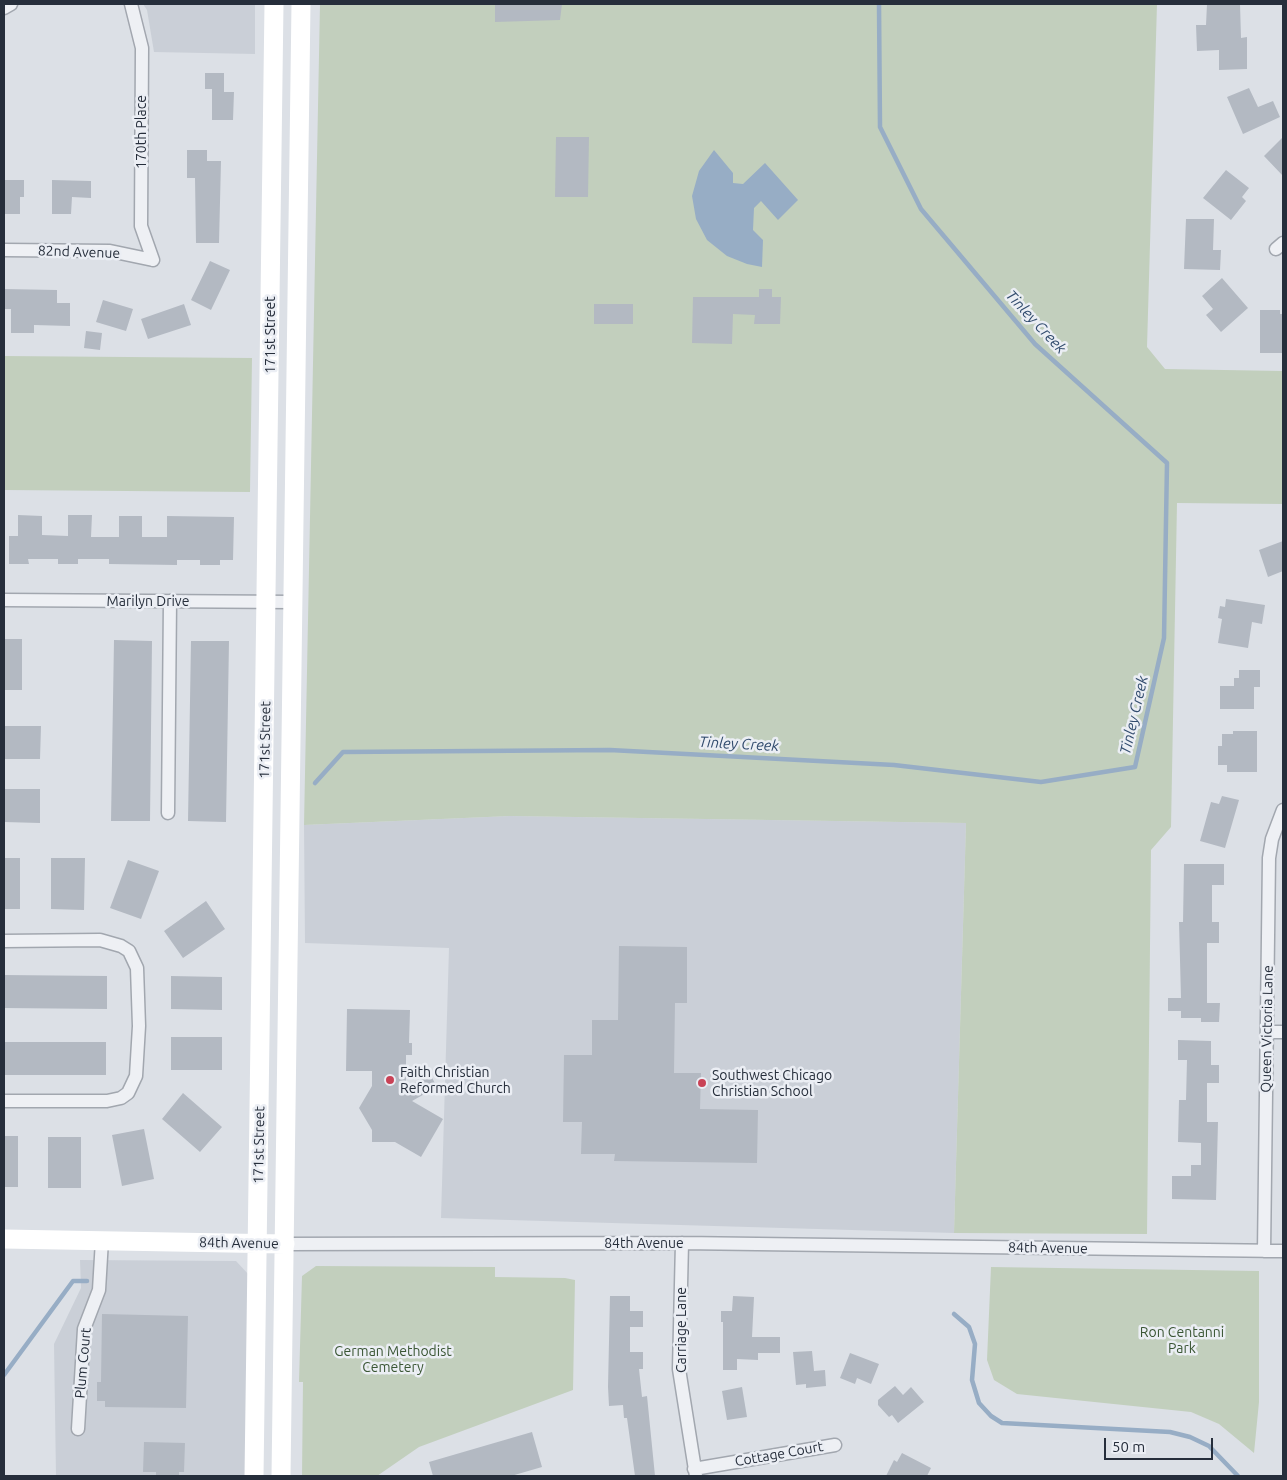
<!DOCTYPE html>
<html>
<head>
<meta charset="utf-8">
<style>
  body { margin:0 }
  #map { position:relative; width:1287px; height:1480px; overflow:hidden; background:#dce0e6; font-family:Ubuntu,sans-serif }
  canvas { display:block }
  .frame { position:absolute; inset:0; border:5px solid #262e3b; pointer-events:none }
  .scale { position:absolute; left:1104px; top:1438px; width:109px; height:22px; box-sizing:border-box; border:2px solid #262e3b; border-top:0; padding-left:6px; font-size:15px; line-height:18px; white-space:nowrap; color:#262e3b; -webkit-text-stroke:4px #ebeef4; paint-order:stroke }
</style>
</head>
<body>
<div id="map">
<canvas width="1287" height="1480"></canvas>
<div class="frame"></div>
<div class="scale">50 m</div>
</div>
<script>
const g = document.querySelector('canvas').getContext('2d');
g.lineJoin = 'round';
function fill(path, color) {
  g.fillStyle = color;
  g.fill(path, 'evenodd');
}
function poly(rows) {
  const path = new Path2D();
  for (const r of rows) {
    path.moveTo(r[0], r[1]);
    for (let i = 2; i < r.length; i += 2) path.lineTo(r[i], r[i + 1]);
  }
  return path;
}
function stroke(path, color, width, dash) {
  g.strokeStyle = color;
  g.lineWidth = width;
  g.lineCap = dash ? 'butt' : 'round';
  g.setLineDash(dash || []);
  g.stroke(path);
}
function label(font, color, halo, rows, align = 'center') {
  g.font = font + ' Ubuntu,sans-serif';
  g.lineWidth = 5;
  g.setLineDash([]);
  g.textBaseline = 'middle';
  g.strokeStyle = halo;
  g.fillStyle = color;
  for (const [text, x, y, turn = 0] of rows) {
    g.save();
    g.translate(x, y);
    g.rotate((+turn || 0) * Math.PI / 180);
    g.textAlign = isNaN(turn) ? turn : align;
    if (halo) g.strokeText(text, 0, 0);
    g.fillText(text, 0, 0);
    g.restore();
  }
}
fill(poly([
  [143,4,255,4,255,54,154,52,147,10],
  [510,816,966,823,954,1233,441,1218,449,948,305,943,304,825],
  [80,1260,236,1261,250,1276,249,1476,56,1476,54,1344,81,1288]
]), '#cacfd7');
fill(poly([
  [320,4,1157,4,1147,347,1165,369,1283,371,1283,504,1177,503,1171,827,1151,850,1147,1234,954,1233,966,823,510,816,304,825],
  [4,356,252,358,250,492,4,490],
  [316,1266,495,1267,495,1277,565,1278,575,1280,573,1390,419,1447,377,1476,302,1476,303,1382,299,1382,302,1276],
  [991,1267,1259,1271,1259,1402,1254,1453,1219,1424,1191,1412,1017,1394,994,1380,987,1360]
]), '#c2cfbd');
fill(poly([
  [714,150,733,173,733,183,743,184,765,163,798,200,778,220,761,201,754,208,753,230,763,240,762,267,747,264,727,256,707,240,696,219,692,196,699,171]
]), '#97adc5');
stroke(poly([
  [315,783,343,752,610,750,894,765,1041,782,1135,767,1164,638,1167,463,1035,344,921,209,880,127,879,4],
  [954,1314,969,1327,975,1344,972,1380,979,1403,991,1416,1002,1423,1170,1432,1190,1437,1209,1446,1238,1476],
  [4,1375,73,1281,87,1281]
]), '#97adc5', 4.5);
fill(poly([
  [495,4,562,4,560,20,495,22],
  [1207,4,1240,4,1241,38,1247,37,1247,69,1219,70,1219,50,1197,51,1196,25,1206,25],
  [205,73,224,73,224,92,234,92,233,120,212,120,212,89,205,89],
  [1249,88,1258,107,1273,101,1280,117,1243,134,1227,97],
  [556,137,589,137,588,197,555,197],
  [1283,137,1283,176,1264,156],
  [187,150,207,150,207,161,221,161,219,243,196,243,195,178,187,178],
  [1226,170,1249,188,1242,197,1246,201,1231,220,1203,198],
  [4,180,24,180,24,197,20,197,20,214,4,214],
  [52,180,91,181,91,198,72,197,71,214,52,214],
  [1186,219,1214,219,1213,250,1221,250,1220,270,1184,269],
  [210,261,230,270,211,310,191,300],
  [1222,278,1248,308,1221,332,1206,315,1213,309,1202,296],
  [4,289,57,290,57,303,70,303,70,326,34,325,34,333,11,333,11,309,4,309],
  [759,289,772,289,772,297,781,297,780,324,754,324,755,315,733,314,732,344,692,343,693,297,759,297],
  [103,300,133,309,126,331,96,322],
  [184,304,191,325,148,339,141,319],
  [594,304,633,304,633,324,594,324],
  [1260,310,1280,310,1280,314,1283,314,1282,353,1260,353],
  [86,331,102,333,100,350,84,348],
  [18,515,42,516,42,535,68,536,68,515,92,515,91,537,119,537,119,516,142,516,142,537,167,537,167,516,234,517,233,560,220,560,220,565,200,565,200,560,177,560,177,565,109,564,109,559,78,559,78,564,58,564,58,559,28,559,29,564,9,564,9,536,18,536],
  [1283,541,1283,571,1268,577,1259,550],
  [1226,599,1265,605,1262,624,1252,622,1248,648,1218,643,1222,619,1218,618,1220,606,1225,607],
  [4,639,22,639,22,690,4,690],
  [114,640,152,641,150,821,111,821],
  [191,641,229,641,226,822,188,821],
  [1239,670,1260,670,1260,687,1254,687,1254,709,1220,709,1220,686,1234,686,1234,678,1239,678],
  [4,726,41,726,40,759,4,759],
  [1233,731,1257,731,1257,772,1227,772,1227,765,1218,765,1218,746,1222,746,1222,734,1233,734],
  [4,789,40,789,40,823,4,822],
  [1222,796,1239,800,1225,848,1200,841,1211,802,1219,804],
  [4,858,20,858,20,909,4,909],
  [51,858,85,858,84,910,51,909],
  [128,860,159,871,141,919,110,908],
  [1184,864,1224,864,1224,885,1212,885,1212,922,1219,922,1219,943,1207,943,1207,1003,1220,1003,1219,1022,1201,1022,1201,1018,1181,1018,1181,1011,1168,1011,1168,998,1181,998,1179,922,1183,922],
  [206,901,225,929,183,958,164,931],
  [619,946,687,947,687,1003,675,1003,674,1073,701,1073,700,1109,758,1110,757,1163,614,1161,615,1154,581,1154,582,1122,563,1122,564,1055,592,1055,592,1020,618,1020],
  [4,975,107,976,107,1009,4,1008],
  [171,976,222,977,222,1010,171,1009],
  [347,1009,410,1010,409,1043,412,1043,412,1055,406,1055,406,1088,430,1074,437,1087,412,1101,443,1119,421,1157,395,1142,372,1142,372,1130,359,1108,372,1086,372,1071,346,1071],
  [171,1037,222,1037,222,1070,171,1070],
  [1178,1040,1211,1041,1211,1065,1219,1065,1219,1083,1207,1083,1207,1122,1218,1122,1216,1200,1172,1199,1172,1176,1191,1176,1191,1165,1201,1165,1201,1143,1178,1142,1179,1100,1186,1100,1187,1060,1178,1060],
  [4,1042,106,1042,106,1075,4,1075],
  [183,1093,222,1127,200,1152,162,1119],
  [144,1129,154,1179,122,1186,112,1135],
  [4,1136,18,1136,18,1187,4,1187],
  [48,1137,81,1137,81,1188,48,1188],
  [610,1296,630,1296,630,1311,643,1311,643,1327,630,1327,630,1352,643,1352,643,1369,639,1369,642,1397,647,1396,655,1476,635,1476,627,1418,624,1418,623,1405,609,1406,608,1387],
  [733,1296,754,1297,752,1337,780,1337,780,1353,758,1353,758,1360,737,1359,737,1370,723,1370,723,1322,721,1322,721,1311,732,1311],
  [102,1314,188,1316,186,1408,105,1407,105,1401,97,1401,97,1382,101,1382],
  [812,1351,814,1371,825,1370,826,1386,806,1388,806,1384,796,1385,793,1352],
  [850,1353,879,1364,871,1384,857,1378,855,1384,840,1378],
  [895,1386,903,1395,911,1387,924,1402,898,1423,892,1415,889,1417,878,1405,878,1400],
  [742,1387,747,1417,727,1420,722,1391],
  [532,1432,542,1467,511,1476,433,1476,429,1462],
  [144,1442,185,1443,184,1472,179,1472,179,1476,156,1476,156,1472,143,1472],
  [902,1453,931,1468,927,1476,886,1476,894,1460,897,1462]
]), '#b3b9c2');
const street = poly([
  [131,4,142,48,141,226,153,260],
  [4,8,11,4],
  [1276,249,1283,243],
  [4,250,110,251,153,260],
  [4,600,293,602],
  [168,813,170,601],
  [4,941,100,940,121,946,129,951,137,968,139,1026,136,1076,128,1093,121,1098,107,1101,4,1101],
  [1267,1032,1283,1032],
  [682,1243,679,1369,696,1476],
  [285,1244,682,1243,1283,1251],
  [1264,1251,1269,858,1272,839,1283,810],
  [78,1429,84,1329,99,1290,102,1240],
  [694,1469,835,1445]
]);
stroke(street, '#a2a7af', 15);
stroke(street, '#eef0f4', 12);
stroke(poly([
  [4,1239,285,1244],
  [254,1476,274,4],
  [281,1476,301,4]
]), '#fff', 19);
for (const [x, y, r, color] of [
  [390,1080,5,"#c94256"],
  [702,1083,5,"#c94256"]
]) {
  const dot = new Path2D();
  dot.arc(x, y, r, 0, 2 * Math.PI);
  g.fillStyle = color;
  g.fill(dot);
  stroke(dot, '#ebeef4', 2);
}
label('14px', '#262e3b', '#ebeef4', [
  ["170th Place",141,132,-90],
  ["82nd Avenue",79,252,2],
  ["171st Street",270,335,-90],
  ["Marilyn Drive",148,601],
  ["171st Street",265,740,-89],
  ["Queen Victoria Lane",1267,1029,-89],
  ["171st Street",259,1145,-89],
  ["84th Avenue",239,1243,1],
  ["84th Avenue",644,1243],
  ["84th Avenue",1048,1248,1],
  ["Carriage Lane",681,1330,-90],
  ["Plum Court",83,1363,-85],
  ["Cottage Court",779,1454,-10]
]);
label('14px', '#262e3b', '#ebeef4', [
  ["Faith Christian",400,1072],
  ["Reformed Church",400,1088],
  ["Southwest Chicago",712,1075],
  ["Christian School",712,1091]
], 'left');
label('14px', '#3a5634', '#ebeef4', [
  ["Ron Centanni",1182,1332],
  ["Park",1182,1348],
  ["German Methodist",393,1351],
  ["Cemetery",393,1367]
]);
label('italic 15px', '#324c6e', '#ebeef4', [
  ["Tinley Creek",1036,322,47],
  ["Tinley Creek",1134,715,-77],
  ["Tinley Creek",739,744,3]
]);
</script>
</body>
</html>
